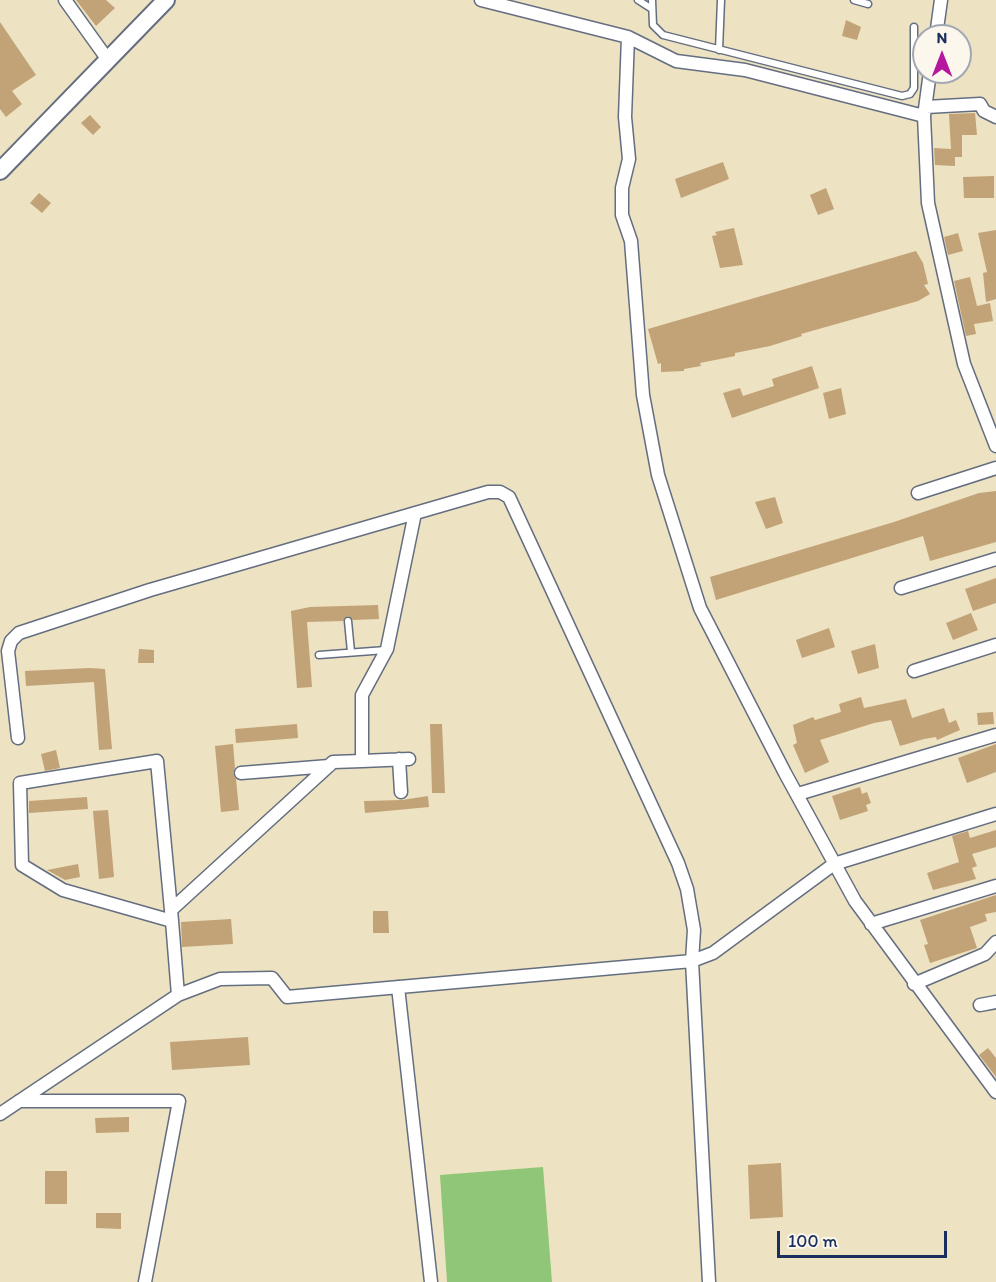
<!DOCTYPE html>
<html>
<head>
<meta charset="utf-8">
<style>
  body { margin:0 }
  #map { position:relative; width:996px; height:1282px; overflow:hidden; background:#ede2c1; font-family:Itim,sans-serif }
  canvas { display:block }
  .north { position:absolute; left:912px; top:24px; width:60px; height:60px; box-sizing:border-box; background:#fbf7ec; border:2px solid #a1a7b3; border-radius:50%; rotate:0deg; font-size:16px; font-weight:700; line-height:24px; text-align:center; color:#1b2f5e }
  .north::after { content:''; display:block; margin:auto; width:21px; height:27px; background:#b5179e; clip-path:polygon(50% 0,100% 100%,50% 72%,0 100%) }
  .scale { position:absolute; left:777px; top:1231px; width:170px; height:27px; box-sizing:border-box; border:3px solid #1b2f5e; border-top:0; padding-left:8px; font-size:18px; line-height:21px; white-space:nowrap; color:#1b2f5e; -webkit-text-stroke:4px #fbf7ec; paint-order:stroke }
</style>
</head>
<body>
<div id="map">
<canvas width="996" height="1282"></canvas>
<div class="north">N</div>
<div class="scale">100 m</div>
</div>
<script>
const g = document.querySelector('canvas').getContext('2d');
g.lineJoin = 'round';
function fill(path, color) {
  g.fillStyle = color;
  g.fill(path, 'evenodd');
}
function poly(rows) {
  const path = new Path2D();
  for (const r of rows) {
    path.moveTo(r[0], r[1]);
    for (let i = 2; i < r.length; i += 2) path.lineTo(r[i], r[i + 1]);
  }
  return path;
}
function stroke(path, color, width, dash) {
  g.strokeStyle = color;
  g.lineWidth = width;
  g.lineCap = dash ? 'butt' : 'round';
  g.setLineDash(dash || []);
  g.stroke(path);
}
fill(poly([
  [543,1167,552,1282,447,1282,440,1175]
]), '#90c678');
fill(poly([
  [76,0,106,0,115,8,96,26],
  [846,20,861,27,857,40,842,36],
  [0,22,36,75,12,91,22,104,6,117,0,109],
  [975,113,977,135,962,135,962,157,955,157,955,166,935,165,934,148,951,149,949,114],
  [90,115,101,127,93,135,81,123],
  [723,162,729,179,681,198,675,179],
  [994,176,994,198,964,198,963,177],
  [826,188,834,209,818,215,810,195],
  [39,193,51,203,42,213,30,203],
  [734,228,743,265,720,268,712,236,717,235,715,232],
  [996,230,996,299,986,302,983,273,987,272,978,233],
  [958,233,963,251,948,255,944,237],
  [916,251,923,263,928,284,924,285,930,294,918,301,801,334,802,336,770,346,735,353,735,356,700,363,701,366,684,369,684,371,661,372,661,363,658,364,648,329],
  [970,277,977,306,990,303,993,321,974,324,976,334,966,336,954,281],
  [812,366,819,388,732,418,723,393,740,388,743,396,746,395,774,386,772,379],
  [841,388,846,414,829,419,823,393],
  [996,491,996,542,930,561,923,536,716,600,710,577,894,522,979,493],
  [775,497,783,523,766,529,755,502],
  [996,578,996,603,973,611,965,589],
  [378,605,379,619,353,620,348,616,343,621,307,622,312,687,297,688,291,611,310,607],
  [971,613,978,630,953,640,946,623],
  [829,628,835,647,802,658,796,640],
  [875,644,879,668,858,674,851,651],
  [139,649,154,650,154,663,138,663],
  [90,668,105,669,112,749,99,750,94,682,26,686,25,671],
  [861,697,864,708,906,699,912,718,944,708,949,723,956,720,960,730,937,740,936,737,924,739,900,746,891,720,874,723,820,740,829,762,805,773,793,745,797,743,793,725,813,717,815,720,841,712,839,704],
  [993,712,994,724,978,725,977,713],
  [297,724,298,738,236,743,235,729],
  [430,724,442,724,445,793,432,793],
  [233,744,235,768,233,773,236,779,239,810,221,812,215,746],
  [996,744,996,772,967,783,958,758],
  [56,750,60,768,45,771,41,754],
  [860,787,862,794,867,792,871,803,866,805,868,811,840,820,832,796],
  [428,796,429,807,365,813,364,801,402,800],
  [87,797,88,809,29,813,29,801],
  [108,810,114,877,99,879,93,811],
  [996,830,996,847,972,854,977,866,972,868,976,879,933,890,927,873,959,862,952,836,968,831,970,838],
  [78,864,80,877,65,880,47,870],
  [996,895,996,912,985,914,987,921,970,927,977,948,930,963,924,945,928,944,920,920],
  [373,911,388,911,389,933,373,933],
  [231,919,233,944,182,947,181,922],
  [248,1037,250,1065,172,1070,170,1042],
  [988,1048,996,1058,996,1077,979,1055],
  [129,1117,129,1132,96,1133,95,1118],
  [781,1163,783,1217,750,1219,748,1165],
  [45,1171,67,1171,67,1204,45,1204],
  [96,1213,121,1213,121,1229,96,1228]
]), '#c2a277');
const lane = poly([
  [638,0,652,9],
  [652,0,653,25,663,35,902,96,910,94,914,88,914,27],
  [854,0,868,4],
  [719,50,721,0],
  [348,621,351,652],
  [319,655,386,650]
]);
const street = poly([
  [65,0,108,60],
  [481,0,628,37,676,61,745,70,924,116],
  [936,36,941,0],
  [628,37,625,117,629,159,622,188,622,215,631,241,643,395,658,475,700,608,785,773,855,901,996,1092],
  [930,72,924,116,928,203,964,364,996,446],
  [926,107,980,104,984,111,996,117],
  [918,493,996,468],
  [901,588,996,559],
  [914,671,996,645],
  [18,738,8,651,11,641,19,633,150,590,488,492,500,492,509,497,678,863,687,889,694,930,692,961,709,1282],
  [399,759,401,792],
  [362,761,409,759],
  [241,773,329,766],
  [798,794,996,735],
  [171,910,333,762,362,761,362,695,387,649,415,513],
  [172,921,63,890,22,865,20,783,157,761,171,910,172,921,178,995],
  [871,924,996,886],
  [914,984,985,954,996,942],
  [398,987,431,1282],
  [980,1005,996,1002],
  [19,1101,179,1101,145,1282],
  [0,1114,178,995,220,979,272,978,287,997,692,961,713,953,834,864,996,814]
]);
const secondary = poly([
  [0,171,166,0]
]);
stroke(lane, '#646e81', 9);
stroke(street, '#646e81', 15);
stroke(secondary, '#646e81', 20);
stroke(lane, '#fff', 6);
stroke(street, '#fff', 12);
stroke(secondary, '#fff', 16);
</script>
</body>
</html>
